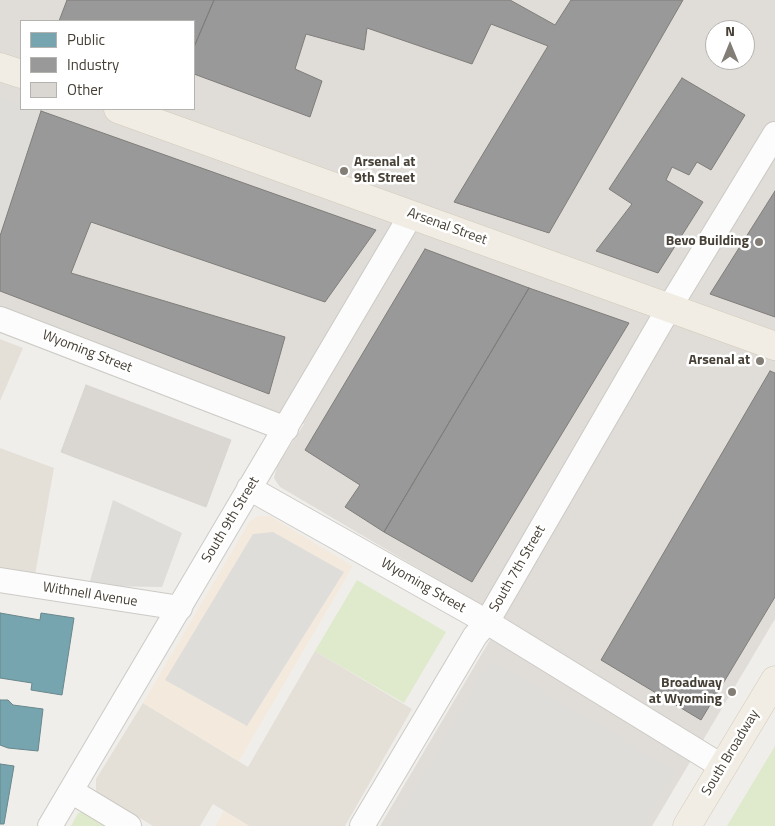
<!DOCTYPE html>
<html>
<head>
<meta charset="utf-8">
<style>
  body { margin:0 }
  #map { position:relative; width:775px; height:826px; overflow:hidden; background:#f0eeea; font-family:"Titillium Web",sans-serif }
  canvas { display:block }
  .legend { position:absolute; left:20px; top:20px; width:175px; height:90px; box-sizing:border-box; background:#fff; border:1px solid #b5b3af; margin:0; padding:6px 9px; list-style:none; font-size:15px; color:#464036 }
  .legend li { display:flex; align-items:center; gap:10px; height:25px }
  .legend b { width:25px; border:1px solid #b5b3af }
  .north { position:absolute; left:705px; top:20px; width:50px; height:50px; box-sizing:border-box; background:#fff; border:1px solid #b5b3af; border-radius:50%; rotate:0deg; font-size:14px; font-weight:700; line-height:20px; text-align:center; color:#464036 }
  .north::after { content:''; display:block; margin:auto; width:18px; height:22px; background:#827d75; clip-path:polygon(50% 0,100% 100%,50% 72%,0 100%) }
</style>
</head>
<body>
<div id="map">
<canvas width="775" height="826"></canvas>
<ul class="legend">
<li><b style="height:14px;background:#76a5af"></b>Public</li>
<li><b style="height:14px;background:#999"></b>Industry</li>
<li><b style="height:14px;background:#dad7d3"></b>Other</li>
</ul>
<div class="north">N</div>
</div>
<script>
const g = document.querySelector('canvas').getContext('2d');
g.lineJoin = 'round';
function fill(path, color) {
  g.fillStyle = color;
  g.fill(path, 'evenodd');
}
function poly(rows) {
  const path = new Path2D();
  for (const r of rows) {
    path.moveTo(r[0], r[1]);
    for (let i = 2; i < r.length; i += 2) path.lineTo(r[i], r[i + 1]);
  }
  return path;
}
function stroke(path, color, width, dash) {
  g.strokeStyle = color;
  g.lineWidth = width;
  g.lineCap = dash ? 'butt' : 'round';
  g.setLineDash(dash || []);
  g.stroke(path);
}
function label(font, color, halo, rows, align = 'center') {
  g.font = font + ' "Titillium Web",sans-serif';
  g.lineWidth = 5;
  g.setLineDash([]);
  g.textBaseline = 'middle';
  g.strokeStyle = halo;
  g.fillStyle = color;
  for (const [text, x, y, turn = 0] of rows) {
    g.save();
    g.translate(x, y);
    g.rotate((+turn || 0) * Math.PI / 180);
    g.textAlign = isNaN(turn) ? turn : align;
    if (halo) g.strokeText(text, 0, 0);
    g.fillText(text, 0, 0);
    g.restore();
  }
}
fill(poly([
  [0,339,23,348,0,401],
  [0,448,54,468,35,575,0,580],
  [315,651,412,709,345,826,249,826,213,804,200,826,153,826,96,792,96,779,143,703,248,767]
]), '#e4e0d8');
fill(poly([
  [258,516,270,516,353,566,239,761,143,703,249,522],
  [224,811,249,826,215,826]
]), '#f3eadd');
fill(poly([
  [0,0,775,0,775,619,652,826,380,826,503,618,280,487,274,478,277,466,304,424,0,306],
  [21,21,194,21,194,109,21,109],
  [715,30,745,30,745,60,715,60]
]), '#e0ddd8');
fill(poly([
  [357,580,446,632,404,703,315,651],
  [775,746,775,826,727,826],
  [83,812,108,826,71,826,78,813]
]), '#deeacb');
fill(poly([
  [0,97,21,104,21,109,41,111,0,236],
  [113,500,182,533,162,587,97,586,90,581],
  [273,532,344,572,247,726,165,680,253,534],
  [491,660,675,771,642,826,394,826]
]), '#dfddda');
const public = poly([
  [0,613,40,620,41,613,74,618,62,695,31,690,32,683,0,678,0,613],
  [0,700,8,700,13,705,43,709,38,751,8,748,0,745,0,700],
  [0,764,14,766,4,824,0,824,0,764]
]);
fill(public, '#76a5af');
stroke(public, '#68878b', 1);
const industry = poly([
  [67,0,214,0,194,47,194,21,59,21,67,0],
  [214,0,510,0,555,25,571,0,683,0,549,233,454,202,548,46,491,24,472,64,367,28,364,50,306,34,295,69,322,81,310,117,194,74,194,47,214,0],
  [682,78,745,115,711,170,697,162,689,175,672,167,666,180,703,202,658,273,596,251,632,204,609,189,682,78],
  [41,111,376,230,325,302,91,222,71,273,285,337,269,394,0,291,0,236,41,111],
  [775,191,775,317,710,294,775,191],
  [425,249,529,288,384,532,345,507,360,485,305,450,425,249],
  [529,288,629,323,472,582,384,532,529,288],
  [770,371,775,373,775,597,701,720,601,660,770,371]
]);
fill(industry, '#999');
stroke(industry, '#807e7b', 1);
const building = poly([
  [86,385,231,440,206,507,61,452,86,385]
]);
fill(building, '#dad7d3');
stroke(building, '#d8d5d0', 1);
const minor = poly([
  [0,319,286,429],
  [249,488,487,622,723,767],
  [0,580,180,608],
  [71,791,129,826],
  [50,826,411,215],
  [362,826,475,636,487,622,669,308,775,134]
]);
const major = poly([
  [0,67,21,74],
  [118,109,775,346],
  [687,826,775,680]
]);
stroke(minor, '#cccac6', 26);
stroke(major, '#d2cab8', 29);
stroke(minor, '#fdfcfc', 24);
stroke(major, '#f1ede4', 28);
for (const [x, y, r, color] of [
  [344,171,5,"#827d75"],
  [759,242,5,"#827d75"],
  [760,361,5,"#827d75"],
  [732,692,5,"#827d75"]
]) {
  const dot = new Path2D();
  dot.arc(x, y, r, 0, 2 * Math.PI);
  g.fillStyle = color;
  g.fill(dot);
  stroke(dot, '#fff', 2);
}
label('bold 14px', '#464036', '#fff', [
  ["Arsenal at",354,163,"left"],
  ["9th Street",354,179,"left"],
  ["Bevo Building",749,242],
  ["Arsenal at",750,361],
  ["Broadway",722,684],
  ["at Wyoming",722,700]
], 'right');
label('14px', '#464036', '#fff', [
  ["Arsenal Street",447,227,20],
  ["Wyoming Street",87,352,21],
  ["South 9th Street",231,520,-59],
  ["South 7th Street",518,569,-60],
  ["Wyoming Street",423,586,30],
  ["Withnell Avenue",90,595,9],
  ["South Broadway",731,753,-59]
]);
</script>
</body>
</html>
